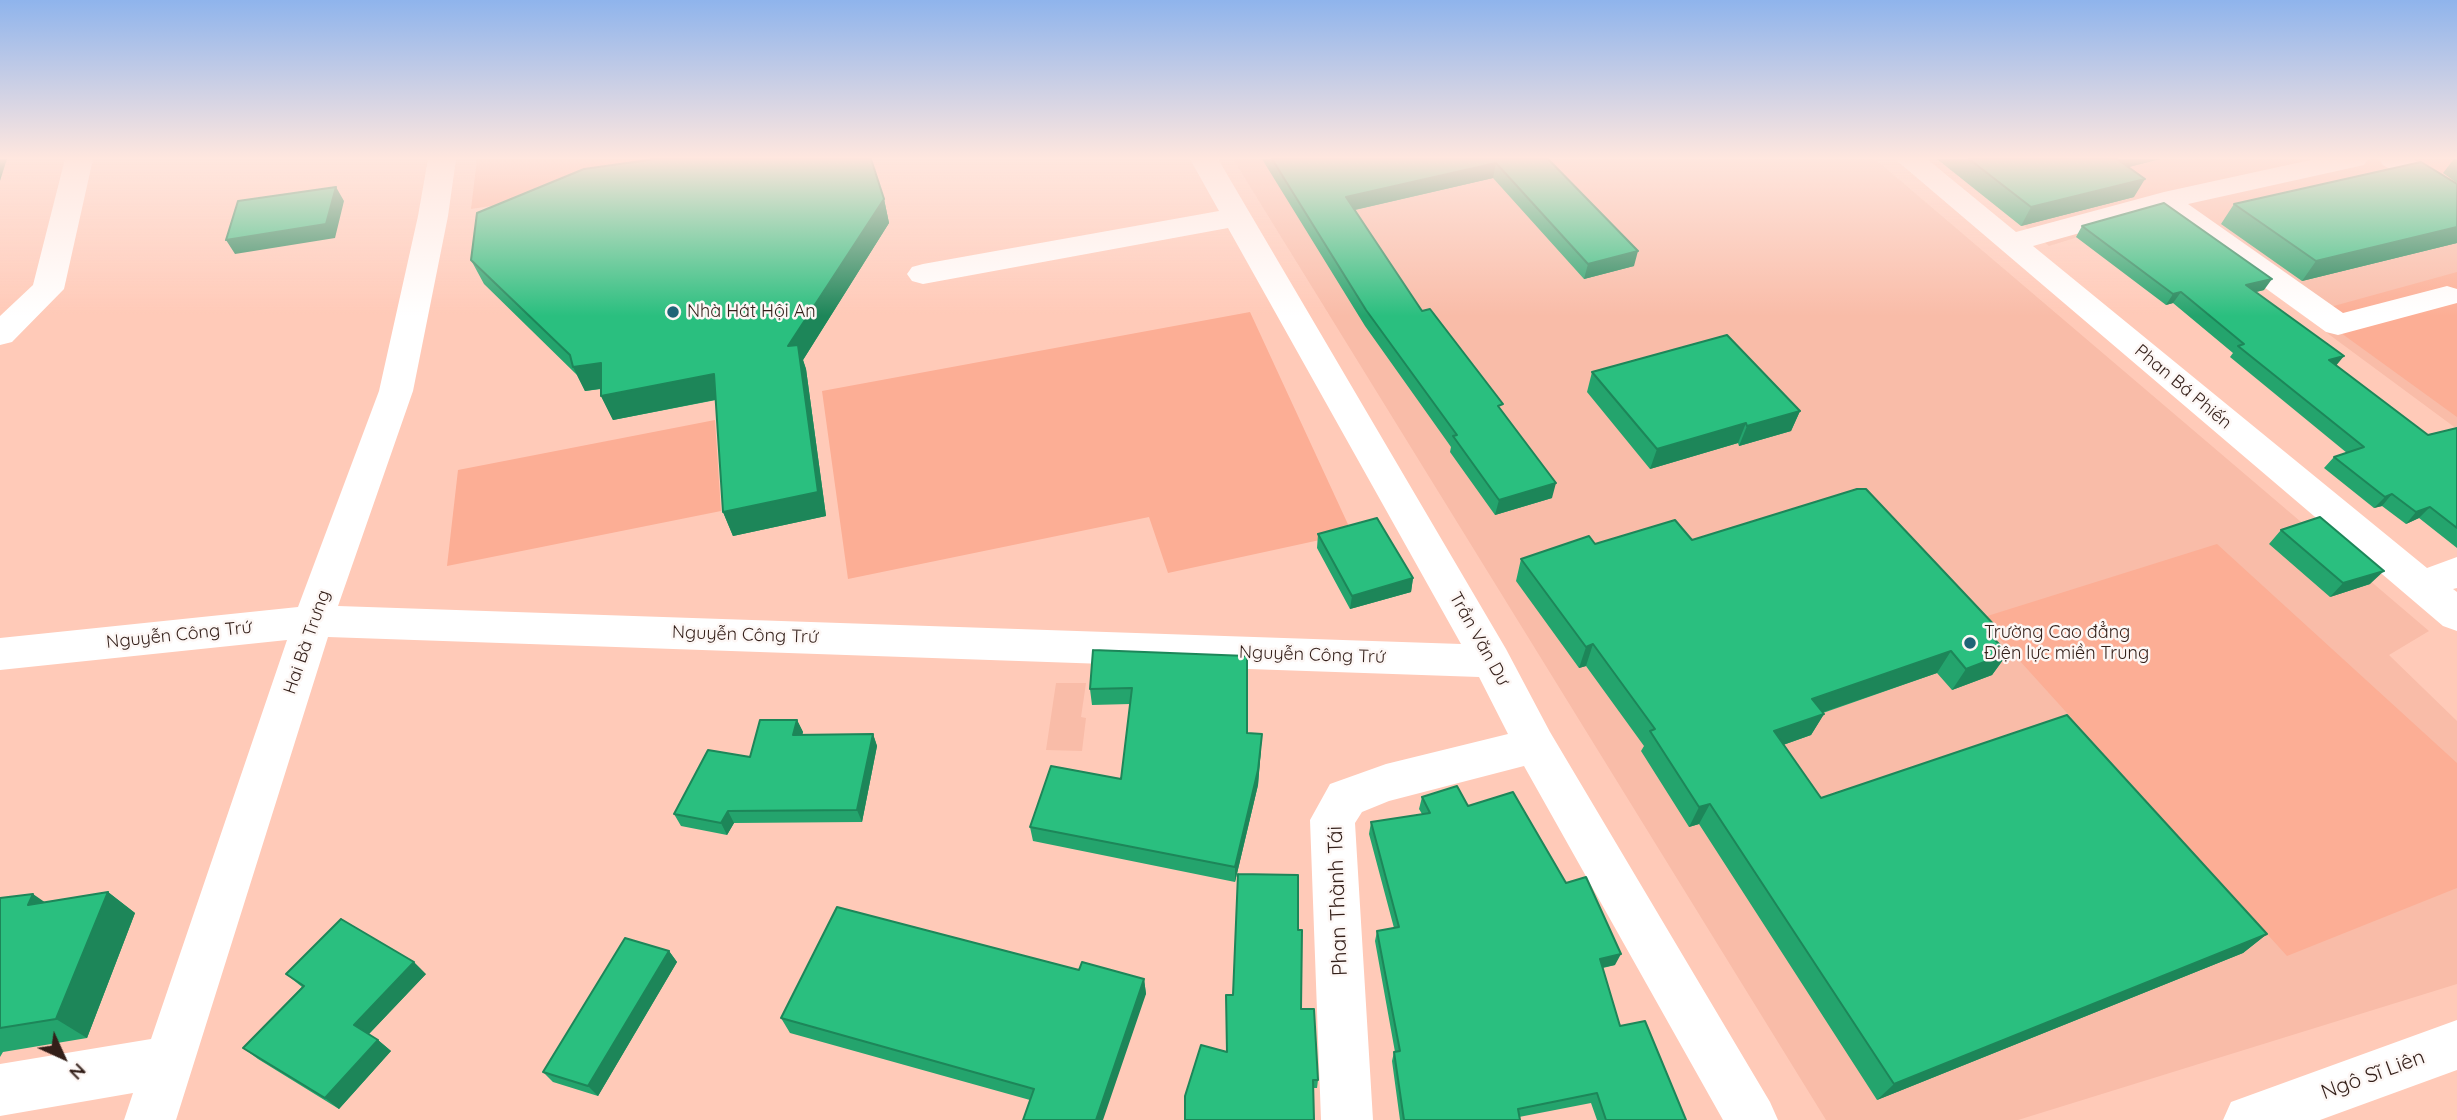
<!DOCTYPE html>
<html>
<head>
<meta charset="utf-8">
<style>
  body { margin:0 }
  #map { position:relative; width:2457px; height:1120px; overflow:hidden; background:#ffcab8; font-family:Quicksand,sans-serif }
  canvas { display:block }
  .north { position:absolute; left:28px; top:1022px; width:70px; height:70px; -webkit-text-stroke:5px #fdf7f5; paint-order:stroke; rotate:135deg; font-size:19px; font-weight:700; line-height:28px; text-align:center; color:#331f19 }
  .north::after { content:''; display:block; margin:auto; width:24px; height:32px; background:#331f19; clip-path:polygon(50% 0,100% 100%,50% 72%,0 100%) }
</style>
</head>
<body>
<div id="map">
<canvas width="2457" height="1120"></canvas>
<div class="north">N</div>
</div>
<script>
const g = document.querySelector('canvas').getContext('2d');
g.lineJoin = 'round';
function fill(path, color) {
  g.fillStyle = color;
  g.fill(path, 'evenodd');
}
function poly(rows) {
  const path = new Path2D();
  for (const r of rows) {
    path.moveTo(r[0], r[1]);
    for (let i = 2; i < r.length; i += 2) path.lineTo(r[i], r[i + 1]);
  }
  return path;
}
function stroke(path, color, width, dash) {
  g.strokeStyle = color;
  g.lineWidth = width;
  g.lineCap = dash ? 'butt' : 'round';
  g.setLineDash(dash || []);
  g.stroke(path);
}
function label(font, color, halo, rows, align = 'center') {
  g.font = font + ' Quicksand,sans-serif';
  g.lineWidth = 5;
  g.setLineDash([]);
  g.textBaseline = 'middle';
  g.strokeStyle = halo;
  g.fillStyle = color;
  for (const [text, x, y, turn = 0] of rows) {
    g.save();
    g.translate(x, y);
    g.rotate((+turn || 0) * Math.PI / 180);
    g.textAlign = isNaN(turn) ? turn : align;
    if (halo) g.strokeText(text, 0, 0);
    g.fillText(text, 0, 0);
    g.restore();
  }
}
fill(poly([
  [1233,159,1875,159,2429,631,2389,655,2457,721,2457,984,2018,1120,1826,1120],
  [1941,159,2457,159,2457,429,2162,211,2049,246],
  [1056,683,1086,683,1081,717,1086,718,1082,751,1046,750]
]), '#f9bca8');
fill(poly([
  [477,159,799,159,471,209],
  [2457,272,2457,417,2312,312],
  [1250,312,1352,533,1168,573,1149,517,848,579,822,391],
  [715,420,721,511,447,566,458,470],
  [2217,544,2457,763,2457,888,2287,956,1981,618]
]), '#fcae95');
fill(poly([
  [65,159,93,159,64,289,12,342,0,345,0,316,33,285,65,159],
  [428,159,456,159,448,216,413,391,338,606,1461,644,1228,228,923,284,912,281,907,274,912,267,923,264,1219,211,1190,159,1218,159,1506,649,1550,732,1770,1102,1778,1120,1723,1120,1524,766,1389,801,1362,812,1355,823,1373,1120,1321,1120,1310,820,1330,784,1386,764,1508,734,1479,677,328,637,176,1120,124,1120,133,1093,0,1116,0,1064,151,1039,287,640,0,670,0,638,298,607,379,391,418,216,428,159],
  [1895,159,1927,159,2016,232,2164,192,2315,159,2368,159,2364,165,2188,204,2343,313,2447,286,2457,289,2457,303,2338,335,2326,332,2159,211,2033,246,2427,568,2457,557,2457,588,2453,589,2457,592,2457,631,2443,626,1895,159],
  [2379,159,2413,159,2457,185,2457,207,2447,204,2383,165,2379,159],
  [2457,1020,2457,1070,2320,1120,2223,1120,2231,1102,2457,1020]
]), '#fff');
fill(poly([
  [1262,159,1549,159,1634,266,1584,279,1493,178,1355,210,1422,311,1502,411,1552,498,1495,515,1450,452,1451,447,1365,326],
  [1937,159,2160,159,2128,167,2134,197,2021,226],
  [2454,159,2457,159,2457,183,2443,173],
  [2457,184,2457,243,2302,281,2221,224,2234,204],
  [884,199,889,223,803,360,806,369,826,516,733,536,723,512,716,400,613,420,601,396,601,389,585,391,577,375,484,284,471,260],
  [2082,226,2264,290,2256,292,2336,365,2428,435,2457,428,2457,548,2419,518,2406,524,2382,506,2374,508,2324,468,2334,457,2347,453,2230,357,2233,353,2173,303,2166,305,2076,237],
  [1592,372,1800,411,1791,431,1739,446,1738,443,1650,469,1587,392],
  [2281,530,2370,584,2330,597,2269,544],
  [1318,534,1413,578,1411,592,1350,609,1317,548],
  [1692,540,1992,637,2008,653,1992,675,1952,690,1937,673,1823,713,1824,714,1811,735,1783,745,1821,798,2267,934,2243,953,1877,1100,1699,824,1689,827,1641,751,1644,746,1586,666,1579,668,1516,581,1521,559,1595,544],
  [1093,650,1247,733,1261,750,1258,785,1235,882,1033,841,1030,827,1121,779,1130,704,1092,705,1090,689],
  [797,720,803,732,802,735,873,734,877,746,862,822,734,823,727,835,681,826,674,814,750,757],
  [1422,797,1468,806,1615,965,1603,968,1620,1026,1686,1120,1597,1120,1591,1103,1519,1117,1520,1120,1400,1120,1392,1061,1394,1052,1395,1052,1375,941,1377,931,1394,928,1369,834,1371,822,1422,814,1419,809],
  [108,892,135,913,87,1038,3,1052,0,1057,0,898,45,902],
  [1298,930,1301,1009,1318,1080,1317,1088,1313,1088,1227,1052,1233,995],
  [669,951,677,962,598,1096,553,1082,543,1072],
  [1079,970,1144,979,1146,994,1030,1100,790,1033,781,1018],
  [286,974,426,974,369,1034,378,1040,391,1051,339,1109,258,1059,243,1048,302,987]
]), '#24a46d');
fill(poly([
  [0,159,7,159,0,181],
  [2110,159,2160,159,2102,174],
  [1496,163,1493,178,1345,212,1346,197],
  [2145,179,2134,197,2021,226,2031,207],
  [336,187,344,201,335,238,235,254,226,240],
  [884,199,889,223,803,360,806,369,826,516,733,536,723,512,788,346],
  [2457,227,2457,243,2302,281,2316,261],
  [1638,251,1634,266,1584,279,1588,264],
  [2272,279,2264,290,2239,296,2246,285],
  [2181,292,2173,303,2166,305,2173,294],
  [2344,356,2335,367,2329,360],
  [601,363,612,387,585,391,573,367],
  [714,374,724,398,613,420,601,396],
  [1800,411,1791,431,1739,446,1747,426],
  [1746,423,1738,443,1650,469,1657,449],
  [1556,483,1552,498,1495,515,1499,500],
  [2392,494,2382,506,2374,508,2385,497],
  [2430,507,2419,518,2406,524,2416,512],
  [2384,571,2370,584,2330,597,2343,583],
  [1413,578,1411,592,1350,609,1352,596],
  [1998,629,1983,651,1987,632],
  [1593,644,1586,666,1579,668,1586,647],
  [1951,651,1937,673,1800,720,1812,699],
  [2008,653,1992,675,1952,690,1966,669],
  [1824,714,1811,735,1763,752,1774,731],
  [797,720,803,732,799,747,793,735],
  [873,734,877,746,862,822,857,810],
  [1262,734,1258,785,1235,882,1235,867],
  [1710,804,1699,824,1689,827,1699,807],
  [728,811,734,823,727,835,721,823],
  [108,892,135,913,87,1038,56,1019],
  [33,894,62,914,28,905],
  [2267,934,2243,953,1877,1100,1894,1084],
  [669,951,677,962,598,1096,588,1086],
  [1621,954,1615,965,1595,969,1600,959],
  [414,962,426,974,367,1036,354,1025],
  [1144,979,1146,994,1103,1120,1096,1120],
  [378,1040,391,1051,339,1109,325,1098]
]), '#1d8659');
const building = poly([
  [655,159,871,159,884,199,788,346,798,345,818,492,723,512,714,374,601,396,601,363,573,367,570,355,471,260,477,213,584,169,655,159],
  [1272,159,1548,159,1638,251,1588,264,1496,163,1346,197,1422,311,1430,309,1503,404,1498,406,1556,483,1499,500,1453,436,1457,435,1366,310,1272,159],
  [1969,159,2117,159,2145,179,2031,207,1969,159],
  [2421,162,2457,184,2457,227,2316,261,2234,204,2421,162],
  [336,187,326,224,226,240,238,201,336,187],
  [2164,203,2272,279,2246,285,2344,356,2329,360,2428,435,2457,428,2457,528,2430,507,2416,512,2392,494,2385,497,2334,457,2364,447,2238,346,2244,344,2181,292,2173,294,2082,226,2164,203],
  [1727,335,1800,411,1747,426,1746,423,1657,449,1592,372,1727,335],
  [1857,489,1866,489,1998,629,1987,632,2008,653,1966,669,1951,651,1812,699,1824,714,1774,731,1821,798,2067,715,2267,934,1894,1084,1710,804,1699,807,1650,731,1655,729,1593,644,1586,647,1521,559,1589,536,1595,544,1675,520,1692,540,1857,489],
  [2320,517,2384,571,2343,583,2281,530,2320,517],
  [1377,518,1413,578,1352,596,1318,534,1377,518],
  [1093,650,1247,656,1247,733,1262,734,1258,770,1235,867,1030,827,1051,766,1121,779,1132,688,1090,689,1093,650],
  [760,720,797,720,793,735,873,734,857,810,728,811,721,823,674,814,708,750,750,757,760,720],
  [1457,786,1468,806,1513,792,1566,883,1586,877,1621,954,1600,959,1620,1026,1645,1021,1686,1120,1606,1120,1597,1093,1518,1109,1520,1120,1404,1120,1394,1052,1400,1051,1377,931,1399,927,1371,822,1430,813,1422,797,1457,786],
  [1238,874,1298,875,1298,930,1302,930,1301,1009,1314,1009,1318,1080,1313,1080,1314,1120,1185,1120,1185,1096,1201,1045,1227,1052,1226,995,1233,995,1238,874],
  [108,892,56,1019,0,1028,0,898,33,894,28,905,108,892],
  [837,907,1079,970,1082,962,1144,979,1096,1120,1023,1120,1034,1089,781,1018,837,907],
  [341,919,414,962,354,1025,378,1040,325,1098,243,1048,304,986,286,974,341,919],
  [625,938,669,951,588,1086,543,1072,625,938]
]);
fill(building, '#2abf7f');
stroke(building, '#1d8659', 2);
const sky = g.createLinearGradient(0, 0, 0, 316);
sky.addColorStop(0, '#8fb4ec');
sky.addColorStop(0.5, '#ffe7df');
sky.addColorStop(1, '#ffe7df00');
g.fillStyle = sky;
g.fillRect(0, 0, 2457, 316);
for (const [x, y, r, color] of [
  [673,312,7,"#1f6476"],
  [1970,643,7,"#1f6476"]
]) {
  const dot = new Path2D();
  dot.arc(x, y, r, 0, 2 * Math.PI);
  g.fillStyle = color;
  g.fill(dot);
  stroke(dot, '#fdf7f5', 2.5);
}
label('18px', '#331f19', '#fdf7f5', [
  ["Nhà Hát Hội An",687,312],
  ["Trường Cao đẳng",1984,633],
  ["Điện lực miền Trung",1984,654]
], 'left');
label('18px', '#331f19', '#fdf7f5', [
  ["Phan Bá Phiến",2183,387,40],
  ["Nguyễn Công Trứ",179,635,-6],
  ["Nguyễn Công Trứ",745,635,2],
  ["Trần Văn Dư",1479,639,61],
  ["Hai Bà Trưng",307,642,-71],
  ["Nguyễn Công Trứ",1312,655,2]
]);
label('21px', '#331f19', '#fdf7f5', [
  ["Phan Thành Tái",1338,901,-92],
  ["Ngô Sĩ Liên",2373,1075,-20]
]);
</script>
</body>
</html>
